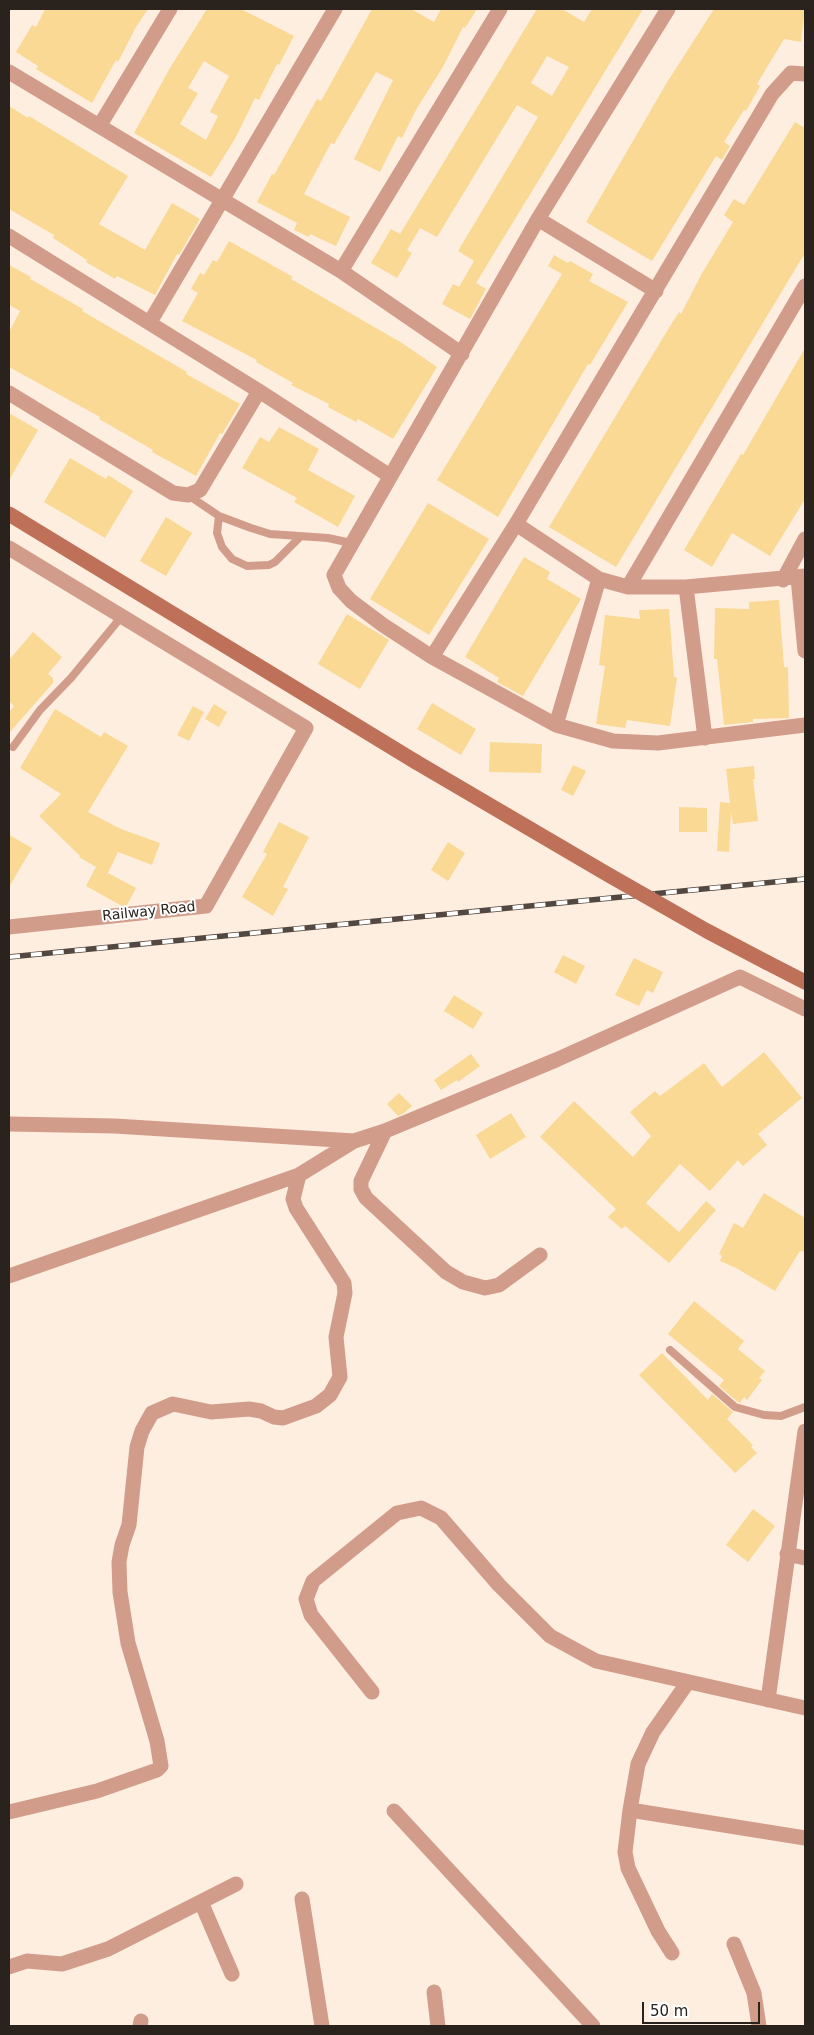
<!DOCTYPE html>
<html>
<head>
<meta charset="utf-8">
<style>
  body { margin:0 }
  #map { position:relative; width:814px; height:2035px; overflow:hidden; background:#feeee0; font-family:"DejaVu Sans",sans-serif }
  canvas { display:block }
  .frame { position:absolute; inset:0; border:10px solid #2a221c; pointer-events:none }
  .scale { position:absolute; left:642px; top:2002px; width:118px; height:22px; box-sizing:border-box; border:2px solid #2a221c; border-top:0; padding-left:6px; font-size:15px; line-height:18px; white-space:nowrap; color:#2a221c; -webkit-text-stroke:4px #fff; paint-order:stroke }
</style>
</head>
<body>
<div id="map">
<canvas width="814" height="2035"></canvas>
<div class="frame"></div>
<div class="scale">50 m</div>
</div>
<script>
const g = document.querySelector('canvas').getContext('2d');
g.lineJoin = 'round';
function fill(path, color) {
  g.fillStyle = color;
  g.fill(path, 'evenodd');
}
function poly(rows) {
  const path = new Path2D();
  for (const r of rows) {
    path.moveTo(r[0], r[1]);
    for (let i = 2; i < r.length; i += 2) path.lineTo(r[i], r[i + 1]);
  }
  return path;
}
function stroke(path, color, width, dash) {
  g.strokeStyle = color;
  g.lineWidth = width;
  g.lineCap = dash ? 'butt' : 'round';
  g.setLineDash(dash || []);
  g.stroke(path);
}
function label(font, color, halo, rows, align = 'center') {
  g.font = font + ' "DejaVu Sans",sans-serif';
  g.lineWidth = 4;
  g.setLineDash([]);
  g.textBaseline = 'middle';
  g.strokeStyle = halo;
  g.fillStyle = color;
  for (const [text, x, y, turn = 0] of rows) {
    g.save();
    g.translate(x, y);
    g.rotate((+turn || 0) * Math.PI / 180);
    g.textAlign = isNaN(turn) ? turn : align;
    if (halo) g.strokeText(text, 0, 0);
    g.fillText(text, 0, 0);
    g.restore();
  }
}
fill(poly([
  [45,9,148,9,136,27,118,62,116,60,92,103,36,69,38,66,16,52,32,25,36,27],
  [207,9,241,9,294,36,279,65,277,64,259,100,255,98,236,137,211,177,134,133,170,68],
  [204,61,229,76,210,112,218,116,206,140,180,124,198,93,188,88],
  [372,9,411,9,434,22,441,9,477,9,465,28,463,27,444,65,417,108,402,138,398,136,380,172,354,159,393,80,376,72,334,144,331,143,304,194,350,217,336,246,310,234,309,237,294,230,297,223,257,202,272,174,274,175,317,99,321,101],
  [537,9,562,9,584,22,592,9,643,9,476,283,486,289,470,319,442,304,453,284,459,287,474,261,458,251,538,117,517,105,437,237,420,228,407,250,412,253,397,278,371,263,391,229,400,234],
  [547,56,569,67,552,96,531,83],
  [714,9,805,9,801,42,784,39,757,84,760,86,746,111,744,110,724,142,730,146,722,160,716,156,652,261,586,222,666,84],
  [9,106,28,118,29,116,128,176,99,224,145,250,172,203,200,219,179,255,177,254,155,295,117,276,115,279,86,262,87,260,53,238,54,235,9,209],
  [795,122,805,128,805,253,616,567,549,527,667,331,679,312,681,314,701,275,733,222,724,215,734,199,744,205],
  [229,241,293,277,291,279,402,343,437,367,393,439,358,419,356,422,328,407,329,404,291,385,293,383,256,362,257,360,182,321,198,293,191,289,200,273,204,275,213,260,217,262],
  [554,255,568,263,570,261,593,274,589,281,628,302,590,365,588,364,498,517,437,480,562,274,548,266],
  [9,265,31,277,30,279,83,309,82,311,187,372,186,374,240,404,222,434,220,433,196,476,152,452,153,450,99,419,100,417,9,367,9,332,20,311,9,305],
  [805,348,805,499,770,556,732,533,712,567,684,550,741,454,743,455],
  [9,413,38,430,9,480],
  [279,427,319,449,308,470,355,496,338,527,294,502,297,498,242,468,260,437,269,442],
  [70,458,106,479,108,475,133,491,105,538,44,502],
  [428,503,489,539,429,635,370,599],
  [166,517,192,533,166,576,140,561],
  [524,557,550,572,547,579,581,599,523,696,497,682,499,678,465,657],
  [779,600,784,667,788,667,789,718,753,719,753,722,724,725,717,659,714,659,715,608,749,609,749,602],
  [669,609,674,677,677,678,670,726,627,720,625,728,596,724,605,666,599,665,605,615,640,619,639,610],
  [347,614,389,640,360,689,318,664],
  [33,632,62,657,48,674,53,678,53,683,9,733,9,712,14,706,9,701,9,660],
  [432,703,476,729,461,755,417,729],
  [214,704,227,712,219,727,205,719],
  [193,706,204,712,189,741,177,735],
  [55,709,101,737,104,732,128,746,88,812,121,829,160,843,152,865,118,852,108,873,136,888,127,905,122,906,86,886,96,867,79,857,80,856,39,816,61,794,20,768],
  [490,742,542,744,541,773,489,772],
  [573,765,586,771,573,796,561,790],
  [754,766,755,779,753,779,758,821,733,824,731,811,729,852,717,851,720,802,730,803,726,769],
  [679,807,707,808,707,832,679,832],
  [279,822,309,837,283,887,288,889,273,916,242,897,267,854,263,852],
  [9,835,32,848,9,887],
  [448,842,465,853,448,881,431,870],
  [563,955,585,966,576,984,554,972],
  [634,958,663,972,653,993,647,990,639,1006,615,995],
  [454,995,483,1013,473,1029,444,1011],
  [764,1052,802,1098,758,1134,767,1145,743,1166,738,1160,710,1191,680,1164,646,1203,679,1232,706,1201,716,1210,669,1263,625,1226,622,1229,608,1217,616,1209,540,1137,574,1101,633,1157,651,1136,630,1112,655,1091,660,1096,704,1063,722,1087],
  [471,1054,480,1066,458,1082,457,1080,441,1090,434,1080],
  [399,1093,412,1106,404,1113,398,1116,387,1104],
  [511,1113,526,1137,490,1159,476,1135],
  [764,1193,805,1218,805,1252,800,1251,775,1291,736,1268,720,1261,722,1256,719,1254,734,1223,743,1228],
  [694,1301,744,1341,738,1349,765,1371,759,1378,762,1380,747,1400,744,1397,740,1403,738,1402,719,1386,724,1380,668,1334],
  [662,1353,708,1400,712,1394,733,1412,727,1419,753,1445,751,1447,757,1453,735,1473,639,1375],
  [753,1509,775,1526,748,1562,726,1545]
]), '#f9d993');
stroke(poly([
  [188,495,219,516,251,528,270,534,328,538,351,543],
  [219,516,217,533,222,547,232,559,247,566,269,565,275,562,300,537],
  [13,747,40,710,71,678,122,616],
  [670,1350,735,1407,764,1415,781,1416,805,1407]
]), '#d29c8b', 8);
stroke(poly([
  [668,9,538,219,334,575,339,588,351,601,383,625,432,657,556,725,613,741,658,743,805,725],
  [9,72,341,271,462,354],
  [100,125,170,9],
  [538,219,656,291],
  [9,236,259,391,390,476],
  [341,271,500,9],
  [150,322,335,9],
  [9,393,173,493,188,495,200,490,259,391],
  [516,524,599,579,628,587,686,587,805,576],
  [9,548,306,728,206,906,9,927],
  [798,578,805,651],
  [783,580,805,539],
  [628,587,805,286],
  [686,587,705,738],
  [432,657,516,524,772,94,791,73,805,74],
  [556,725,599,579],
  [9,1124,115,1126,354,1141,385,1131,556,1060,740,977,805,1009],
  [385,1131,361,1181,361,1189,366,1198,446,1272,463,1282,485,1288,499,1285,540,1255],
  [9,1276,299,1175,354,1141],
  [787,1554,805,1558],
  [372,1692,311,1615,306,1599,313,1581,397,1513,421,1508,441,1518,499,1585,550,1636,596,1661,805,1708],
  [768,1700,805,1431],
  [630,1810,805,1838],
  [394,1811,593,2026],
  [9,1812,97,1791,157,1770,161,1766,157,1741,128,1643,120,1592,119,1562,122,1545,129,1525,137,1447,142,1431,152,1413,173,1404,211,1412,249,1409,261,1411,274,1417,283,1418,316,1406,330,1395,340,1377,336,1337,345,1293,344,1283,296,1208,293,1199,299,1175],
  [302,1899,322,2026],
  [201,1902,232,1974],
  [734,1944,754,1993,759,2026],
  [672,1953,658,1931,628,1868,625,1852,630,1810,638,1764,653,1732,688,1682],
  [9,1967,27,1961,62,1964,108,1949,236,1884],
  [434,1992,438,2026],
  [140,2026,141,2021]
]), '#d29c8b', 15);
stroke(poly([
  [9,514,416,762],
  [766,962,805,982]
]), '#be7058', 15);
const rail = poly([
  [9,957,805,879]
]);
stroke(rail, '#524841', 5.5);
stroke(rail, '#fff', 4, [11]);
stroke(poly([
  [416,762,607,874,707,931,766,962]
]), '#be7058', 15);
label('14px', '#2a221c', '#fff', [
  ["Railway Road",149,912,-6]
]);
</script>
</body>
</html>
